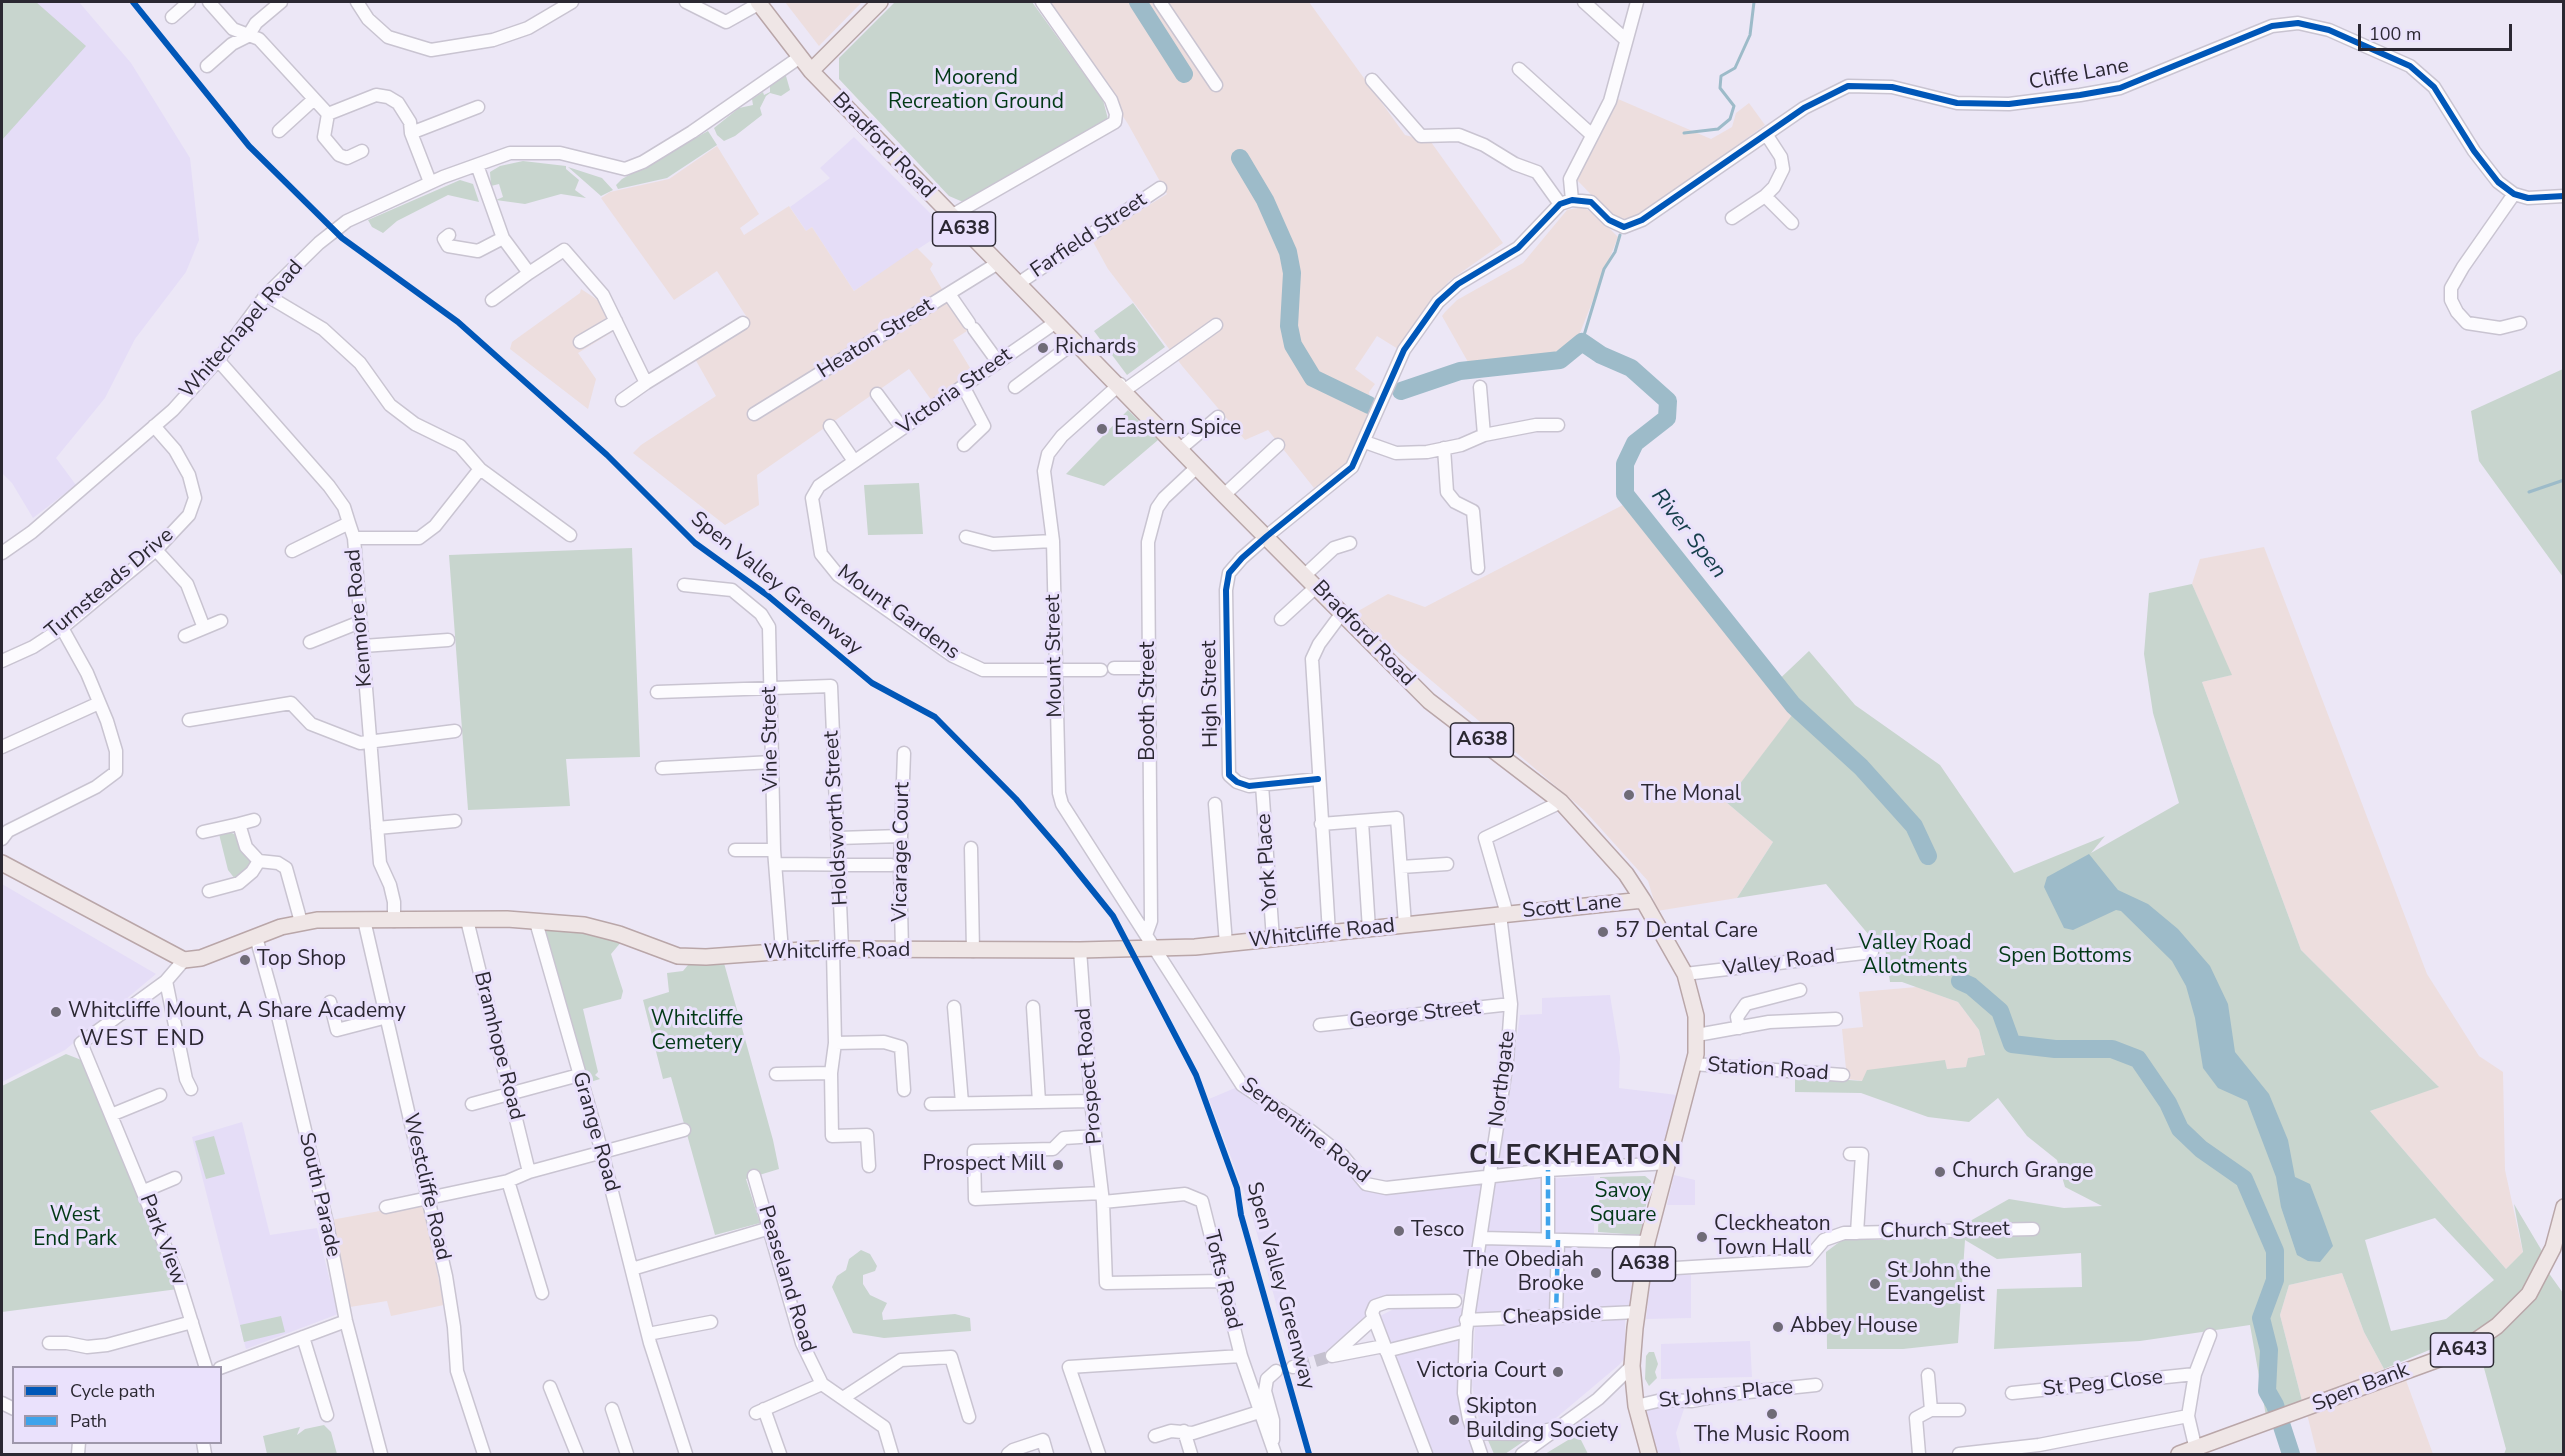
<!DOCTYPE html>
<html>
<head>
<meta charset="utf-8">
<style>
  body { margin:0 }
  #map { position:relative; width:2565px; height:1456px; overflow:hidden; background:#ece7f6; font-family:"Nunito Sans",sans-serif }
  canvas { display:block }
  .frame { position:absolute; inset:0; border:3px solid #2b2832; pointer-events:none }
  .legend { position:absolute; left:12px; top:1366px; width:210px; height:78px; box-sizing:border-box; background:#eae1fc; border:2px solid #9e97ab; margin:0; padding:8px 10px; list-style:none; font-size:18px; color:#2b2832 }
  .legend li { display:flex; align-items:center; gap:12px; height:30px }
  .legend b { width:30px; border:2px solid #9e97ab }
  .scale { position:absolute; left:2358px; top:24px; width:154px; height:27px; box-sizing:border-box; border:3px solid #2b2832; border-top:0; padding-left:8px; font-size:18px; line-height:21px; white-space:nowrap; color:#2b2832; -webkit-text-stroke:4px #eae1fc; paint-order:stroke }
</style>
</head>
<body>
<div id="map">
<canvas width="2565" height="1456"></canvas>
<div class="frame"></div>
<ul class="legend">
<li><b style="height:8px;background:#0057b8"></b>Cycle path</li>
<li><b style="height:8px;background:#3ea3eb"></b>Path</li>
</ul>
<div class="scale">100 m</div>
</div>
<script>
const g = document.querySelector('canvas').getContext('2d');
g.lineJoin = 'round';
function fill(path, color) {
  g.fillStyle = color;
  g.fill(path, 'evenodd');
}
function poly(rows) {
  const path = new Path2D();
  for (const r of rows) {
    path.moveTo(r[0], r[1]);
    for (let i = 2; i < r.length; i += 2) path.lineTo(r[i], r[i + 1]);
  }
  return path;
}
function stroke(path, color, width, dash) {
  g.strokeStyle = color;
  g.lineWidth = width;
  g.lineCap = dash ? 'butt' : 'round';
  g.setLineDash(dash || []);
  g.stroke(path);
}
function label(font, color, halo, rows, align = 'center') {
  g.font = font + ' "Nunito Sans",sans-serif';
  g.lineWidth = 6;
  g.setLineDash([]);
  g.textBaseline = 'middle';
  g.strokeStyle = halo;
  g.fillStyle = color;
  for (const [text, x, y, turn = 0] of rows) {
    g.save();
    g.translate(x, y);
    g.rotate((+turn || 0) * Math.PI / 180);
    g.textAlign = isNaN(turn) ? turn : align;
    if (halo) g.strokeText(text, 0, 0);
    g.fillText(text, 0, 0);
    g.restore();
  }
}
fill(poly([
  [2,2,79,2,131,63,190,158,199,240,186,272,135,339,105,398,56,458,76,485,33,518,12,483,2,473],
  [854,137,947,230,854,291,812,227,806,231,790,207,830,178,820,168],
  [2,884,156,974,65,1050,2,1082],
  [1610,995,1620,1057,1619,1088,1677,1095,1661,1158,1499,1163,1520,1015,1542,1014,1542,998],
  [1235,1088,1320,1144,1369,1191,1400,1194,1482,1182,1466,1294,1384,1295,1335,1350,1292,1362,1250,1208,1209,1099],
  [242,1122,270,1235,317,1228,338,1314,246,1349,192,1137],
  [1674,1175,1695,1180,1695,1205,1667,1205],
  [1594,1176,1594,1235,1488,1232,1492,1182],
  [1486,1243,1640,1246,1629,1308,1478,1315,1475,1309],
  [1651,1275,1691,1275,1691,1318,1646,1319],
  [1462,1308,1463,1329,1388,1348,1376,1318,1394,1309],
  [1625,1319,1625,1358,1619,1365,1550,1423,1505,1428,1480,1425,1472,1385,1475,1325],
  [1459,1340,1462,1418,1476,1454,1431,1454,1392,1353],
  [1750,1341,1752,1377,1661,1379,1661,1344],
  [1662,1403,1685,1406,1676,1433,1681,1454,1658,1454,1643,1408]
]), '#e5ddf7');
fill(poly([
  [785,2,862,2,819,46],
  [1047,2,1309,2,1405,135,1431,142,1503,243,1449,281,1398,349,1377,336,1355,369,1375,384,1369,392,1372,413,1349,463,1314,488,1268,430,1245,440,1183,367,1108,269,1092,240,1167,194,1128,124],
  [1618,99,1711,139,1732,127,1736,113,1749,103,1765,125,1640,216,1623,219,1610,214,1577,180],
  [717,146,759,214,740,228,744,235,789,206,806,231,812,227,854,291,917,248,933,264,930,269,967,331,953,340,972,371,932,401,909,369,757,475,759,505,725,525,633,453,641,445,716,396,690,350,746,316,717,271,674,300,601,198,610,192,669,179],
  [1582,207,1595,214,1618,237,1578,338,1554,353,1468,362,1442,316,1445,312,1457,300,1523,263,1567,210],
  [581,289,601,302,614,331,578,353,596,379,588,409,510,349,512,342,580,293],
  [1623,505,1794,714,1726,802,1773,842,1737,898,1657,911,1648,881,1585,811,1353,614,1388,594,1425,607],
  [2264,547,2427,974,2479,1056,2503,1072,2505,1170,2523,1253,2506,1269,2370,1111,2438,1086,2301,950,2202,682,2231,675,2192,584,2200,559],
  [1917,987,1958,1002,1979,1030,1985,1056,1966,1067,1947,1069,1945,1061,1863,1081,1847,1079,1842,1029,1863,1027,1859,992],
  [423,1203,444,1305,391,1316,387,1301,350,1307,331,1220],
  [2342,1273,2364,1332,2384,1369,2302,1401,2280,1315,2289,1285],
  [2404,1375,2433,1454,2317,1454,2307,1414]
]), '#eddede');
fill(poly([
  [2,2,36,2,86,46,2,140],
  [895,2,1032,2,1103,100,1108,119,963,202,949,196,839,79,839,58],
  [782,76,786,76,790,90,781,96,770,93,766,96,760,108,762,115,735,136,724,141,717,135,714,128,739,108,753,105,752,99,763,92,764,95,770,92,770,83],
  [708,131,717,145,676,172,667,178,618,189,616,185,622,179],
  [523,161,566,166,566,169,579,180,575,190,586,198,561,194,525,204,496,200,503,197,499,184,491,186,490,172,500,166],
  [568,167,602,178,613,190,601,196],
  [460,180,473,184,479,202,448,195,397,221,383,233,372,227,368,220],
  [1133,303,1165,347,1127,375,1094,331],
  [2563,369,2564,577,2563,577,2479,461,2471,411],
  [1128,410,1158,440,1104,486,1066,474],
  [919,483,923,534,868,535,864,485],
  [632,548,640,757,566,759,570,806,468,810,449,555],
  [2192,584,2232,675,2202,682,2301,950,2439,1087,2370,1111,2506,1269,2523,1252,2514,1204,2542,1251,2548,1272,2563,1293,2563,1454,2504,1454,2506,1449,2478,1346,2465,1335,2384,1369,2364,1332,2342,1273,2289,1285,2280,1315,2302,1401,2266,1416,2250,1325,2140,1341,1994,1349,1997,1289,2082,1287,2081,1253,1997,1259,1965,1240,1958,1343,1903,1349,1827,1349,1826,1252,1842,1240,1888,1240,1889,1230,1963,1225,2009,1199,2064,1208,2102,1206,2065,1187,2057,1160,2027,1136,1998,1098,1969,1122,1928,1117,1861,1093,1795,1092,1795,1076,1862,1081,1867,1070,1945,1060,1947,1069,1966,1067,1968,1058,1985,1055,1979,1030,1958,1002,1902,982,1890,982,1884,940,1874,941,1826,884,1737,898,1773,842,1726,802,1793,714,1771,687,1809,651,1855,705,1940,765,2014,873,2105,836,2091,853,2179,803,2153,713,2144,654,2149,593],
  [2435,1218,2494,1280,2446,1319,2391,1331,2365,1240],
  [229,832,237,835,244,853,254,864,235,879,228,870,219,834],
  [541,926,572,929,622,941,611,954,623,991,621,999,583,1009,598,1072,595,1075,600,1079,584,1084],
  [724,963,773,1140,779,1169,746,1179,760,1223,715,1235,671,1077,663,1079,643,1000,669,992,667,973,683,971,688,965],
  [66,1054,84,1061,178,1289,2,1312,2,1086],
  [214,1136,225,1174,206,1179,195,1141],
  [1645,1176,1651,1181,1640,1235,1598,1232,1600,1177],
  [861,1250,870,1254,877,1266,875,1271,863,1275,863,1284,870,1295,887,1303,882,1313,883,1320,955,1314,970,1318,971,1331,884,1338,853,1333,832,1287,837,1276,846,1270,849,1259],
  [281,1316,285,1332,244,1342,240,1325],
  [1649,1352,1654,1352,1658,1364,1655,1372,1657,1378,1649,1386,1645,1379,1646,1356],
  [324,1425,331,1432,337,1454,267,1454,263,1436,300,1427,297,1435,305,1429],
  [1578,1434,1588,1454,1545,1454],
  [1530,1437,1505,1454,1494,1454,1487,1438,1506,1440]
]), '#c8d5ce');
fill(poly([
  [2089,854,2118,890,2148,904,2178,929,2210,966,2228,1004,2235,1052,2269,1094,2288,1140,2295,1177,2310,1184,2321,1213,2333,1246,2320,1262,2308,1261,2297,1255,2281,1207,2276,1177,2247,1101,2218,1088,2203,1068,2195,1018,2186,986,2172,961,2121,911,2116,910,2073,930,2064,928,2044,887,2047,877]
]), '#9dbbc9');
stroke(poly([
  [1684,133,1718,129,1730,119,1734,106,1720,88,1721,76,1735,68,1750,35,1754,2],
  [1582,342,1604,269,1615,252,1620,235],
  [2529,492,2564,480]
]), '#9dbbc9', 3);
stroke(poly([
  [1138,2,1184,74],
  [1240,158,1265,200,1288,252,1292,273,1289,326,1293,345,1313,378,1369,405],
  [1401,391,1460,371,1560,360,1582,342,1601,355,1631,368,1668,401,1667,418,1635,443,1625,464,1625,494,1793,705,1861,767,1914,826,1928,856],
  [1960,981,1971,986,2000,1011,2012,1044,2055,1049,2112,1049,2138,1059,2168,1103,2180,1129,2201,1149,2244,1179,2275,1251,2275,1280,2261,1318,2269,1350,2267,1391,2275,1405,2291,1454]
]), '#9dbbc9', 18);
stroke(poly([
  [1298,1366,1332,1356]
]), '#c5c1cf', 12, [12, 6]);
const minor = poly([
  [209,2,233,29,259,39,328,114,376,95,388,97,398,103,410,122,411,133,430,182],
  [357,2,368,19,388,37,431,50,493,40,528,28,572,2],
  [686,2,726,22,760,3],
  [1160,2,1216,85],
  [1584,2,1626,40],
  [172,17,189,2],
  [207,66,232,44,248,36,256,23,281,2],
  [1519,69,1592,135],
  [1372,80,1421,136,1459,135,1484,145,1515,164,1537,172,1560,204],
  [328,114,324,137,339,155,347,158,362,151],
  [279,131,313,100],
  [411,133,478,107],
  [477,165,503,238,529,273,564,250,603,295,646,383,743,323],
  [2514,194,2463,267,2451,288,2451,300,2457,312,2467,323,2500,328,2520,323],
  [1765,196,1792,223],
  [1572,200,1570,179,1610,101,1637,2],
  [951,216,1115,122,1116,114,1111,100,1042,2],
  [1732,218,1765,196,1774,187,1783,169,1781,157,1766,134],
  [449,235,444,239,448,246,478,251,503,238],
  [1019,283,1160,188],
  [949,294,969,323],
  [266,295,323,329,360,363,390,405,415,424,460,446,480,469,570,535],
  [492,300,529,273],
  [1056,322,819,486,812,498,821,554,838,575,953,656,983,670,1101,670],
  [974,329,998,362],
  [580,342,616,321],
  [218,360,329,486,344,507,349,523,354,538,380,863,390,885,394,902,394,921],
  [1120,384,1062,436,1048,454,1044,471,1053,541,1059,793,1062,804,1242,1085,1307,1128,1343,1156,1366,1184,1386,1188,1548,1170,1669,1163],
  [963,386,984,426,964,445],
  [1015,387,1075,342],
  [1125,390,1216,325],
  [877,394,902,428],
  [622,400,646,383],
  [754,414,998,263],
  [830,426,854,461],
  [1484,435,1536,425,1558,425],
  [1365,442,1396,453,1427,452,1461,445,1484,435,1480,387],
  [1444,448,1447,492,1455,502,1473,511,1478,568],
  [1180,449,1218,417],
  [1224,495,1278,445],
  [966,537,993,544,1053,541],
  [354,538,419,538,435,526,480,469],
  [156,550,187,584,204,628],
  [292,551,349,523],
  [2,553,32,532,173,410,218,360,266,295,319,243,347,221,443,177,510,153,560,153,625,169,643,162,692,132,800,57],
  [1305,575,1334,548,1350,543],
  [684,585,732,590,761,614,769,627,774,850,782,951],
  [1281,619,1316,587],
  [185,636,221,621],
  [310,642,360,622],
  [363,646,448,640],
  [2,661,33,647,62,628,156,550,189,515,195,498,189,475,175,450,154,426],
  [1114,668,1148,668],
  [657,692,831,686,842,950],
  [189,720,291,703,311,724,360,743,455,731],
  [2,747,99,703],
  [662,768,772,762],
  [1318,779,1249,786,1237,782,1229,775,1226,590,1229,573,1242,558,1267,536,1352,467,1404,350,1438,302,1458,284,1518,248,1560,204,1572,200,1591,202,1609,220,1624,227,1642,220,1804,108,1848,86,1892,87,1957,103,2009,104,2080,95,2120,88,2272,26,2298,23,2329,30,2410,66,2434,87,2474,151,2498,182,2514,194,2528,198,2564,196],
  [1262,785,1273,939],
  [1215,804,1226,944],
  [1362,822,1369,929],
  [239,824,254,820],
  [1321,824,1397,818,1405,925],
  [377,828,455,821],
  [203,832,239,824,246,847,259,861,278,863,286,868,301,922],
  [838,838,901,836],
  [2,839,8,831,96,787,116,772,116,751,107,721,87,673,62,628],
  [971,848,973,951],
  [735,850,774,850],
  [776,864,891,865],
  [1401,867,1447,864],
  [209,891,239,883,252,872,259,861],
  [1507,914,1485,838,1561,802],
  [364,920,446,1276,454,1327,457,1371,484,1454],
  [467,920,529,1172],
  [536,922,602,1152,650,1343,686,1454],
  [1329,933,1312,659,1319,644,1342,613],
  [1146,935,1151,921,1148,542,1157,508,1164,498,1197,467],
  [256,937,278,1016,326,1219,346,1321,381,1454],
  [833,950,835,1043,831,1073,832,1136,867,1135,869,1166],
  [902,950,900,865,904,753],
  [1080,950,1091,1101,1103,1202,1106,1283,1223,1281],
  [184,960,166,981,81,1043,177,1275,206,1368],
  [1685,974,1872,952],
  [166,981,186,1079,191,1089],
  [330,1002,337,1030,387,1017],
  [954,1007,962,1103],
  [1033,1007,1039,1102],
  [1320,1025,1511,1004],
  [1739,1028,1737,1017,1746,1004,1800,990],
  [1697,1035,1769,1022,1836,1019],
  [835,1043,884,1042,901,1047,904,1090],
  [1693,1064,1843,1075],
  [776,1074,831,1073],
  [472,1104,579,1075],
  [931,1104,1091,1101],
  [111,1115,160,1095],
  [1095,1136,1064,1138,1053,1149,974,1151,975,1199,1102,1193],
  [1850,1154,1862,1154,1857,1233],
  [754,1176,802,1343,822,1384,884,1427,892,1454],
  [508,1181,542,1293],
  [144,1191,175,1178],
  [1103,1202,1185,1194,1202,1201,1241,1356,1275,1454],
  [386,1207,508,1181,529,1172,684,1130],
  [1482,1238,1647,1242],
  [1548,1239,1548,1170],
  [632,1269,770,1228],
  [1643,1270,1807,1260,1824,1240,1844,1233,2033,1229],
  [1556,1316,1558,1240],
  [1466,1320,1637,1312],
  [648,1334,711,1322],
  [303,1337,327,1415],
  [49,1343,67,1343,87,1347,107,1345,192,1322],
  [1386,1351,1466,1331],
  [1332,1356,1373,1319],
  [1332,1356,1384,1346],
  [1293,1367,1298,1366],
  [220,1368,346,1321],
  [2195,1374,2210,1335],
  [1928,1375,1931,1410],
  [550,1387,577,1454],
  [2012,1393,2195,1374,2188,1416,2196,1450],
  [843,1398,901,1360,951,1357,969,1417],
  [2,1403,14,1409],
  [1636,1406,1662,1400,1692,1401,1729,1394,1816,1385],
  [612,1409,627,1454],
  [764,1409,780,1454],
  [756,1413,822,1384],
  [1184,1431,1191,1454],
  [1474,1433,1526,1434,1553,1429],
  [1155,1436,1171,1431,1193,1433,1259,1412],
  [1273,1440,1273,1420,1265,1391,1267,1379,1276,1371],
  [203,1442,205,1454],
  [78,1454,79,1442],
  [1008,1454,1013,1450,1043,1440,1047,1454],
  [1099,1454,1069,1367,1241,1356],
  [1426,1454,1372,1313,1375,1306,1387,1302,1455,1301],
  [1481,1454,1469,1419,1464,1393,1466,1331,1507,1061,1511,1004,1500,915],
  [1522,1454,1598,1399,1632,1366],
  [1919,1454,1916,1418,1931,1410,1959,1410],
  [1959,1454,2039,1445,2188,1416]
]);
const major = poly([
  [758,2,811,71,1224,495,1429,701,1561,802,1626,874,1643,900,1685,974,1696,1016,1696,1054,1647,1242,1635,1328,1632,1366,1636,1406,1649,1454],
  [811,71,880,2],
  [2,863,184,960,201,958,281,927,317,920,507,919,584,925,619,934,678,956,706,957,816,949,1080,950,1195,947,1643,900],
  [2179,1454,2461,1351,2497,1326,2529,1294,2553,1248,2564,1207]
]);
stroke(minor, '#c9c4d1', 15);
stroke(major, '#b9a6a8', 18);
stroke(minor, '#fcfbfe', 12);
stroke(major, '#efe6e6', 15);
stroke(poly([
  [1548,1239,1548,1170],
  [1556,1316,1558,1240]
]), '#3ea3eb', 4.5, [9, 4.5]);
stroke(poly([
  [133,2,249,146,342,238,458,322,607,455,695,543,767,595,872,683,935,717,1016,799,1060,850,1113,916,1196,1075,1237,1188,1241,1215,1309,1454],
  [1318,779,1249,786,1237,782,1229,775,1226,590,1229,573,1242,558,1267,536,1352,467,1404,350,1438,302,1458,284,1518,248,1560,204,1572,200,1591,202,1609,220,1624,227,1642,220,1804,108,1848,86,1892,87,1957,103,2009,104,2080,95,2120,88,2272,26,2298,23,2329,30,2410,66,2434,87,2474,151,2498,182,2514,194,2528,198,2564,196]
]), '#0057b8', 6);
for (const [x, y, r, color] of [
  [1043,348,6,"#6f6b77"],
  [1102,429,6,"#6f6b77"],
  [1629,795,6,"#6f6b77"],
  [1603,932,6,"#6f6b77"],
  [245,960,6,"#6f6b77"],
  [56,1012,6,"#6f6b77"],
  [1058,1165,6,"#6f6b77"],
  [1940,1172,6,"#6f6b77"],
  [1399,1231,6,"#6f6b77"],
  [1702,1237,6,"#6f6b77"],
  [1596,1273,6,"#6f6b77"],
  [1875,1284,6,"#6f6b77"],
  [1778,1327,6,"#6f6b77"],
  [1558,1372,6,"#6f6b77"],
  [1772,1414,6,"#6f6b77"],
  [1454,1420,6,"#6f6b77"]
]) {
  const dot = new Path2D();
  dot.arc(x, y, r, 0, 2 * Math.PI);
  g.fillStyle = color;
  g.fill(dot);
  stroke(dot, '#eae1fc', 2);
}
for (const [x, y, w] of [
  [964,229,63],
  [1482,740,63],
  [1644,1264,63],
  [2462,1350,63]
]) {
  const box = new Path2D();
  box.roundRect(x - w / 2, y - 17, w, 34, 4.5);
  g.fillStyle = '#eae1fc';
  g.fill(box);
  stroke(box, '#2b2832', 1.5);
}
label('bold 20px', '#2b2832', null, [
  ["A638",964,229],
  ["A638",1482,740],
  ["A638",1644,1264],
  ["A643",2462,1350]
]);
label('21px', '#2b2832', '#eae1fc', [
  ["Cliffe Lane",2079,75,-10],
  ["Bradford Road",883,146,46],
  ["Farfield Street",1089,236,-34],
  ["Whitechapel Road",242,330,-49],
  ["Heaton Street",876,339,-32],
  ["Victoria Street",955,392,-35],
  ["Turnsteads Drive",110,584,-40],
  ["Spen Valley Greenway",776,584,39],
  ["Mount Gardens",898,613,36],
  ["Kenmore Road",360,618,-95],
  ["Bradford Road",1363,634,46],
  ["Mount Street",1055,656,-91],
  ["High Street",1211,694,-91],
  ["Booth Street",1149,701,-90],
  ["Vine Street",771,739,-91],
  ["Holdsworth Street",837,818,-93],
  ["Vicarage Court",902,852,-89],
  ["York Place",1268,862,-94],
  ["Scott Lane",1572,907,-6],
  ["Whitcliffe Road",1322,934,-6],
  ["Whitcliffe Road",837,952,-1],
  ["Valley Road",1779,963,-7],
  ["George Street",1415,1015,-6],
  ["Bramhope Road",498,1046,76],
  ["Station Road",1768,1070,4],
  ["Prospect Road",1090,1076,-95],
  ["Northgate",1503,1079,-83],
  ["Serpentine Road",1305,1131,38],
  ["Grange Road",595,1132,74],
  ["Westcliffe Road",426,1187,77],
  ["South Parade",319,1195,77],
  ["Church Street",1945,1231,-1],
  ["Park View",162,1240,69],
  ["Peaseland Road",786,1279,73],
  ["Tofts Road",1222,1280,76],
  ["Spen Valley Greenway",1280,1286,75],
  ["Cheapside",1552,1316,-3],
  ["St Peg Close",2103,1384,-6],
  ["Spen Bank",2361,1388,-21],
  ["St Johns Place",1726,1395,-6]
]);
label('21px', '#023916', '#eae1fc', [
  ["Moorend",976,79],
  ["Recreation Ground",976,103],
  ["Valley Road",1915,944],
  ["Allotments",1915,968],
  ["Spen Bottoms",2065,957],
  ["Whitcliffe",697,1020],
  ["Cemetery",697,1044],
  ["Savoy",1623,1192],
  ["Square",1623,1216],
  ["West",75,1216],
  ["End Park",75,1240]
]);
label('21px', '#2b2832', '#eae1fc', [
  ["Richards",1055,348],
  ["Eastern Spice",1114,429],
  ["The Monal",1641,795],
  ["57 Dental Care",1615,932],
  ["Top Shop",257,960],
  ["Whitcliffe Mount, A Share Academy",68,1012],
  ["Prospect Mill",1046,1165,"right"],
  ["Church Grange",1952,1172],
  ["Cleckheaton",1714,1225],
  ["Town Hall",1714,1249],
  ["Tesco",1411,1231],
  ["The Obediah",1584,1261,"right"],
  ["Brooke",1584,1285,"right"],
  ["St John the",1887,1272],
  ["Evangelist",1887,1296],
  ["Abbey House",1790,1327],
  ["Victoria Court",1546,1372,"right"],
  ["Skipton",1466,1408],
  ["Building Society",1466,1432],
  ["The Music Room",1772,1436,"center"]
], 'left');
label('italic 22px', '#153e4a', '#eae1fc', [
  ["River Spen",1688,534,52]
]);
g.letterSpacing = '1.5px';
label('22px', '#2b2832', '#eae1fc', [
  ["WEST END",143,1040]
]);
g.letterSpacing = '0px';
g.letterSpacing = '1.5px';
label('bold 27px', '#2b2832', '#eae1fc', [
  ["CLECKHEATON",1576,1157]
]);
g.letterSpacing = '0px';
</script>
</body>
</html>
